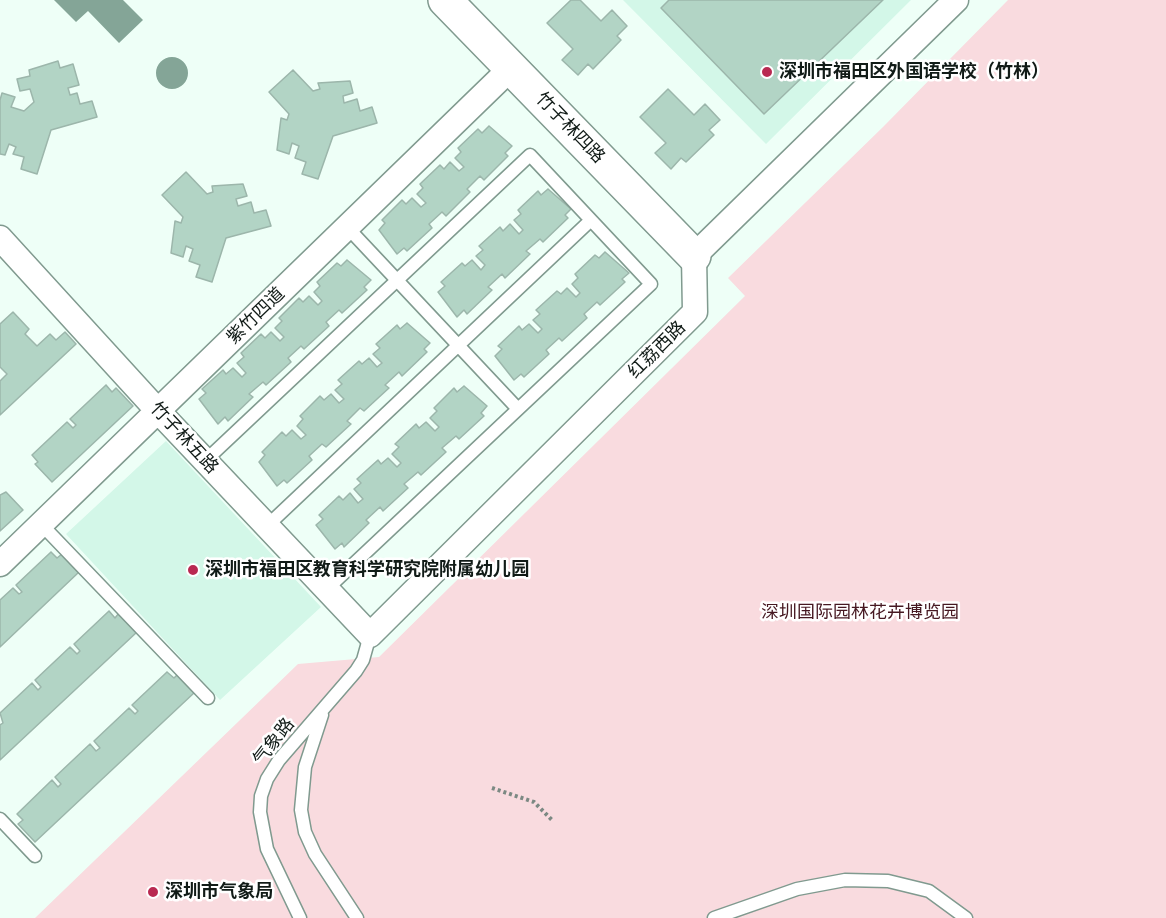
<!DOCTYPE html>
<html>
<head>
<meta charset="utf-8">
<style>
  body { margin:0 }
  canvas { display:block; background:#eefff7 }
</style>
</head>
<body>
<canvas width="1166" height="918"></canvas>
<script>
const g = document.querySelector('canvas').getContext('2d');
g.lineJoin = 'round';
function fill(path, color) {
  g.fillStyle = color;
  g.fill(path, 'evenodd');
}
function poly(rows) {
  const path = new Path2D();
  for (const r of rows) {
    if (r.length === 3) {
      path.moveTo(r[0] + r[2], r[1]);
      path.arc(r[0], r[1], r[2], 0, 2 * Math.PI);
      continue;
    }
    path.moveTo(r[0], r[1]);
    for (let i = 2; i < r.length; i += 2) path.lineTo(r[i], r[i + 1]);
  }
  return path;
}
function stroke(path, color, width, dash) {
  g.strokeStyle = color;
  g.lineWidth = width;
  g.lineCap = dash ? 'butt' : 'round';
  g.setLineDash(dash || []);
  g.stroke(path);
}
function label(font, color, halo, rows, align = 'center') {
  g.font = font + ' "IBM Plex Sans","Noto Sans SC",sans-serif';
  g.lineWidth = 5;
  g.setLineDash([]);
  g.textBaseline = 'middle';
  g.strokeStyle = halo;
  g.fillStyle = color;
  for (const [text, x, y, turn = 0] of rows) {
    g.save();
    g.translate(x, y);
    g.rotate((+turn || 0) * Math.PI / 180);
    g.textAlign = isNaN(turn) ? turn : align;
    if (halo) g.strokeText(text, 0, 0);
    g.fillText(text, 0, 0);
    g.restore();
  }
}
fill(poly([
  [623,0,911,0,766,144],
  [166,441,321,607,220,700,66,534]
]), '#d3f7e8');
fill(poly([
  [1008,0,1166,0,1166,918,35,918,298,664,379,657,745,296,728,278,883,127]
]), '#f9dbdf');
fill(poly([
  [54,0,123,0,143,20,119,43,88,11,76,22],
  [172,73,16]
]), '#84a597');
const building = poly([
  [571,0,580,0,601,21,612,10,627,26,617,36,621,40,593,69,588,64,578,75,562,60,573,49,547,23,571,0],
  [669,0,883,0,764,114,661,8,669,0],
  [58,61,60,68,73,64,79,85,68,88,70,95,77,93,80,104,92,101,97,117,51,130,37,174,21,169,24,157,13,154,16,147,9,144,5,155,0,154,0,100,2,93,15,97,11,107,24,111,34,102,30,89,20,91,17,79,30,76,29,70,58,61],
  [293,70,313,91,320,89,318,83,350,81,353,93,343,96,344,103,357,99,360,111,372,107,377,123,333,136,318,179,302,174,306,162,295,158,299,146,292,143,289,154,277,150,281,118,287,120,289,114,269,92,293,70],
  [668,89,694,115,705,104,720,120,709,130,714,135,686,162,681,158,671,169,655,153,666,143,640,117,668,89],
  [489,126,512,146,505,153,508,156,484,180,480,176,467,189,470,192,446,216,442,212,429,224,432,228,407,251,404,248,397,254,379,230,385,223,382,220,402,200,406,204,412,198,421,207,426,203,417,194,423,188,420,184,440,165,444,169,450,162,459,171,464,167,455,158,461,152,458,148,478,129,482,133,489,126],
  [186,172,207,194,213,192,212,186,243,184,247,196,236,199,238,206,251,202,254,213,266,210,271,226,226,238,212,282,196,277,200,265,189,261,193,249,186,246,183,257,171,253,175,221,181,223,183,217,162,195,186,172],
  [548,189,571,209,565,215,568,218,543,242,540,239,526,251,530,254,505,278,502,274,488,287,492,290,467,314,464,310,457,317,438,292,445,286,441,282,462,263,465,266,472,260,481,270,485,265,476,256,483,250,479,246,500,227,503,231,510,224,519,234,523,230,514,220,521,214,518,210,538,191,541,195,548,189],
  [605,252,629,273,622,279,625,282,600,305,597,302,584,314,587,318,562,341,559,338,546,350,549,354,524,377,521,374,514,380,495,356,502,349,498,346,519,326,522,330,529,324,538,333,542,329,533,320,540,314,536,310,557,291,561,294,567,288,576,297,580,293,572,284,578,278,575,274,595,255,599,258,605,252],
  [347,260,371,280,364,287,367,290,342,313,339,310,326,322,329,326,304,349,301,346,288,358,291,362,266,385,263,382,249,394,253,397,228,421,225,417,218,424,199,399,206,393,202,389,223,370,226,374,233,368,242,377,246,373,237,363,244,357,241,353,261,334,265,338,271,332,280,341,284,337,275,328,282,321,279,318,299,298,303,302,309,296,318,305,322,301,314,292,320,286,317,282,337,263,341,266,347,260],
  [13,312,29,329,25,334,37,346,50,334,56,340,65,332,76,344,0,415,0,381,7,374,0,367,0,324,13,312],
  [407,323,430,343,424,349,427,352,402,376,399,372,385,385,389,388,364,411,360,408,347,421,351,424,326,447,322,444,309,456,312,460,287,483,284,480,277,486,259,462,265,455,262,452,282,432,286,436,292,430,301,439,306,435,297,426,303,419,300,416,320,396,324,400,331,394,339,403,344,399,335,390,342,384,338,380,359,361,362,364,369,358,377,367,382,363,373,354,380,348,376,344,397,325,400,329,407,323],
  [106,385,112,392,116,388,133,406,52,482,35,464,38,462,32,455,67,422,73,428,76,425,70,419,106,385],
  [464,386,487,406,481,413,484,416,459,439,456,436,442,448,446,452,421,475,418,472,404,484,408,488,383,511,380,507,366,520,369,523,344,547,342,543,335,549,316,525,323,519,319,515,339,496,343,500,350,493,358,503,363,499,354,489,361,483,357,479,378,460,381,464,388,458,397,467,401,463,392,454,399,447,395,444,416,424,419,428,426,422,435,431,439,427,430,418,437,411,434,408,454,388,457,392,464,386],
  [6,492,23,510,0,531,0,495,6,492],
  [51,552,57,558,62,554,79,572,0,647,0,600,13,588,19,594,22,592,16,585,51,552],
  [109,611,115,618,119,613,137,632,0,760,0,725,3,723,0,713,32,683,38,690,41,687,35,680,70,647,77,654,80,651,74,644,109,611],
  [167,672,174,678,178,674,195,692,35,842,18,824,23,820,17,814,52,780,58,787,61,784,55,777,90,744,96,751,100,748,94,741,129,708,135,714,138,711,132,705,167,672]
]);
fill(building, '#b2d4c5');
stroke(building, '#9cb6ab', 1.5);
const lane = poly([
  [347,227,518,409],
  [205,461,530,155,651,284,327,589],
  [41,524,208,698],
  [267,526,591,220],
  [322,715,305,767,301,810,305,832,315,854,357,918],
  [0,819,35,856],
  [300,918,267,849,260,812,261,796,267,779,279,760,356,671,363,660,370,635],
  [714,918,797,889,845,880,888,881,929,891,966,918]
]);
const street = poly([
  [0,238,158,411,370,635,695,312,694,256,956,0],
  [0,564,511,68]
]);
const secondary = poly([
  [445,0,694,256]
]);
stroke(lane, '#809a8f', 15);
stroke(street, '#809a8f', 27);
stroke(secondary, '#809a8f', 36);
stroke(poly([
  [492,788,534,802,553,821]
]), '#7c8983', 4, [3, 3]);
stroke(lane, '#fff', 12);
stroke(street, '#fff', 24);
stroke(secondary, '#fff', 33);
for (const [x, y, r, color] of [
  [767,72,6,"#b92951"],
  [193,570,6,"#b92951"],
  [153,892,6,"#b92951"]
]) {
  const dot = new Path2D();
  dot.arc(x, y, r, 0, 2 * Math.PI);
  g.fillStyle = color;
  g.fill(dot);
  stroke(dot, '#fff', 2);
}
label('bold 18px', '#111b17', '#fff', [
  ["深圳市福田区外国语学校（竹林）",779,72],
  ["深圳市福田区教育科学研究院附属幼儿园",205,570],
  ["深圳市气象局",165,892]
], 'left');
label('18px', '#111b17', '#fff', [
  ["竹子林四路",570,128,46],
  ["紫竹四道",256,316,-44],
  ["红荔西路",657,350,-45],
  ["竹子林五路",184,438,47],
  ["气象路",274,742,-52]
]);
label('18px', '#461821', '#fff', [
  ["深圳国际园林花卉博览园",860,613]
]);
</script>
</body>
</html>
